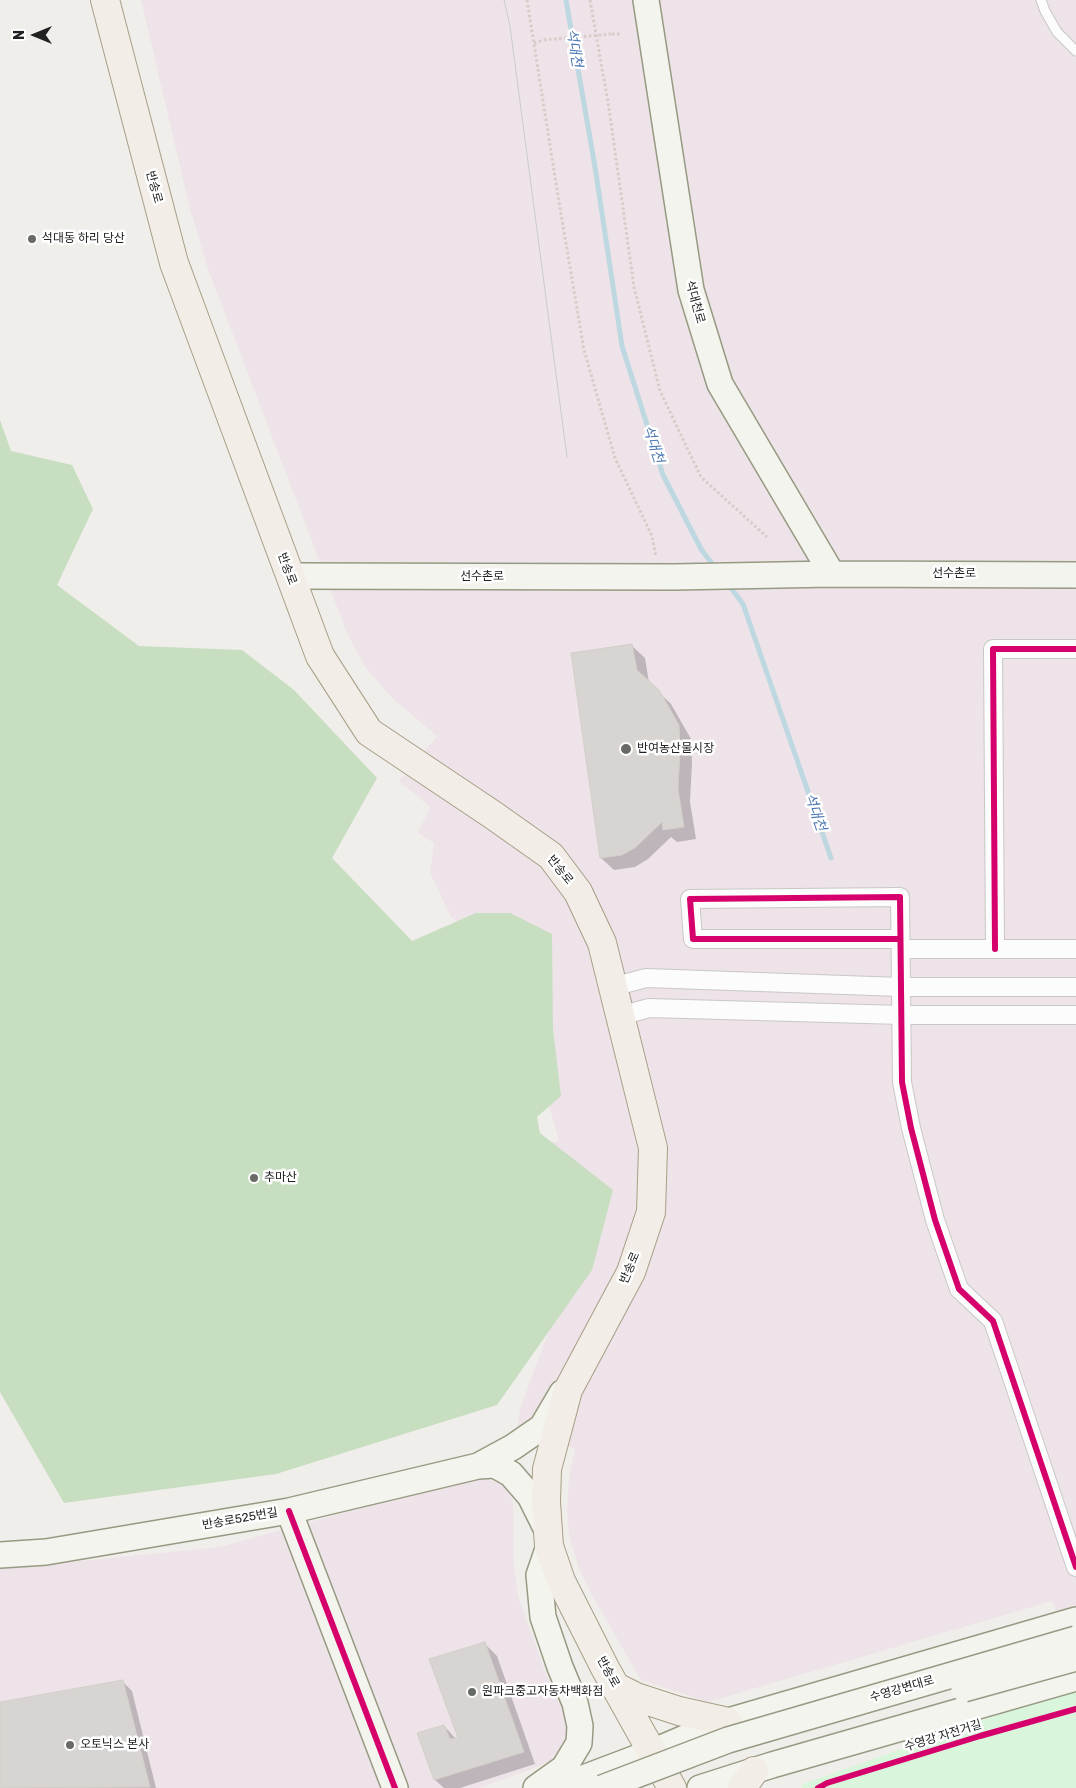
<!DOCTYPE html>
<html>
<head>
<meta charset="utf-8">
<style>
  body { margin:0 }
  #map { position:relative; width:1076px; height:1788px; overflow:hidden; background:#f0eeea; font-family:Rubik,sans-serif }
  canvas { display:block }
  .north { position:absolute; left:10px; top:10px; width:50px; height:50px; -webkit-text-stroke:4px #fff; paint-order:stroke; rotate:270deg; font-size:14px; font-weight:700; line-height:20px; text-align:center; color:#212121 }
  .north::after { content:''; display:block; margin:auto; width:18px; height:22px; background:#212121; clip-path:polygon(50% 0,100% 100%,50% 72%,0 100%) }
</style>
</head>
<body>
<div id="map">
<canvas width="1076" height="1788"></canvas>
<div class="north">N</div>
</div>
<script>
const g = document.querySelector('canvas').getContext('2d');
g.lineJoin = 'round';
function fill(path, color) {
  g.fillStyle = color;
  g.fill(path, 'evenodd');
}
function poly(rows) {
  const path = new Path2D();
  for (const r of rows) {
    path.moveTo(r[0], r[1]);
    for (let i = 2; i < r.length; i += 2) path.lineTo(r[i], r[i + 1]);
  }
  return path;
}
function stroke(path, color, width, dash) {
  g.strokeStyle = color;
  g.lineWidth = width;
  g.lineCap = dash ? 'butt' : 'round';
  g.setLineDash(dash || []);
  g.stroke(path);
}
function label(font, color, halo, rows, align = 'center') {
  g.font = font + ' Rubik,"Noto Sans KR",sans-serif';
  g.lineWidth = 5;
  g.setLineDash([]);
  g.textBaseline = 'middle';
  g.strokeStyle = halo;
  g.fillStyle = color;
  for (const [text, x, y, turn = 0] of rows) {
    g.save();
    g.translate(x, y);
    g.rotate((+turn || 0) * Math.PI / 180);
    g.textAlign = isNaN(turn) ? turn : align;
    if (halo) g.strokeText(text, 0, 0);
    g.fillText(text, 0, 0);
    g.restore();
  }
}
fill(poly([
  [141,0,1076,0,1076,1606,1056,1611,1052,1601,708,1702,641,1680,593,1597,578,1566,569,1534,567,1510,569,1477,575,1449,517,1432,520,1409,562,1295,547,1143,559,1141,550,1109,532,1082,460,923,451,917,430,873,434,843,418,833,430,807,399,781,437,736,392,698,365,667,347,633,208,269,190,209],
  [480,1477,502,1484,513,1501,514,1565,518,1596,546,1674,570,1726,570,1742,556,1760,479,1788,0,1788,0,1569,220,1547,458,1481]
]), '#ede3e8');
fill(poly([
  [0,420,11,451,72,465,93,509,57,585,139,646,242,650,294,690,377,778,332,858,412,941,476,913,510,913,552,934,553,1029,561,1096,537,1117,540,1133,613,1190,592,1270,497,1405,276,1474,64,1503,0,1392]
]), '#c8dec0');
fill(poly([
  [1076,1691,1076,1788,801,1788,803,1784,1036,1701]
]), '#d9f5db');
fill(poly([
  [632,646,645,658,649,683,671,704,691,739,692,763,690,802,696,839,677,842,671,837,648,859,635,867,614,870,601,858],
  [484,1643,497,1656,535,1764,460,1788,444,1788,435,1780,444,1726,456,1739,459,1739],
  [123,1682,132,1691,156,1788,0,1788,0,1704]
]), '#0003');
stroke(poly([
  [566,0,595,167,622,346,663,475,701,549,716,569],
  [728,584,743,604,831,858]
]), '#bed8e2', 5);
const building = poly([
  [632,644,637,670,659,690,679,725,680,750,678,789,684,827,663,830,662,822,636,847,622,855,600,858,571,653,632,644],
  [485,1642,524,1752,434,1780,417,1733,444,1725,450,1739,458,1738,429,1659,485,1642],
  [123,1680,150,1787,0,1788,0,1702,123,1680]
]);
fill(building, '#d7d4d1');
stroke(building, '#d3d0cb', 1);
const lane = poly([
  [1041,0,1045,11,1057,32,1076,51]
]);
const street = poly([
  [900,939,693,939,690,899,900,897,901,987,902,1082,911,1128,935,1220,959,1289,993,1321,1076,1567],
  [901,949,1076,949],
  [995,949,993,649,1076,649],
  [612,987,646,978,901,987,1076,987],
  [620,1016,649,1008,902,1015,1076,1015]
]);
const secondary = poly([
  [646,0,691,290,720,384,832,574],
  [290,576,674,577,832,574,1076,575],
  [478,1466,513,1447,542,1427,562,1393],
  [289,1511,395,1788],
  [0,1555,46,1552,289,1511,478,1466,495,1465,511,1474,530,1496,547,1530],
  [536,1788,564,1768,579,1743,580,1726,575,1703,560,1667,543,1617,539,1575,549,1546],
  [557,1788,652,1752,718,1724,1076,1620],
  [700,1788,772,1765,1076,1678]
]);
const primary = poly([
  [105,0,174,263,320,656,369,732,493,815,551,856,578,892,602,943,653,1148,651,1212,631,1272,568,1390,547,1469,546,1502,549,1546,561,1581,605,1668,672,1788],
  [616,1687,636,1697,679,1711,728,1722],
  [742,1788,754,1771]
]);
stroke(lane, '#c8c8c6', 11);
stroke(street, '#c8c8c6', 20);
stroke(secondary, '#979a82', 28);
stroke(primary, '#a79e86', 30);
stroke(poly([
  [527,0,558,196,584,350,615,458,652,536,656,557],
  [590,0,609,108,634,287,660,391,701,477,767,537],
  [612,34,621,34],
  [534,43,544,40]
]), '#d8cbc8', 3, [2.5, 2.5]);
stroke(lane, '#fdfcfc', 9);
stroke(street, '#fdfcfc', 18);
stroke(secondary, '#f3f4ed', 25);
stroke(primary, '#f2eee7', 28);
stroke(poly([
  [504,0,510,26,567,457]
]), '#cbcbcb', 1);
const secondaryBridge = poly([
  [964,1689,1076,1658],
  [602,1788,728,1740,1076,1639]
]);
stroke(secondaryBridge, '#979a82', 28, []);
stroke(poly([
  [544,40,612,34]
]), '#d8cbc8', 3, [2.5, 2.5]);
stroke(secondaryBridge, '#f3f4ed', 25);
stroke(poly([
  [900,939,693,939,690,899,900,897,901,987,902,1082,911,1128,935,1220,959,1289,993,1321,1076,1567],
  [995,949,993,649,1076,649],
  [289,1511,395,1788],
  [818,1788,827,1783,980,1736,1076,1709]
]), '#d6006c', 6);
for (const [x, y, r, color] of [
  [32,239,5,"#696967"],
  [626,749,6,"#696967"],
  [254,1178,5,"#696967"],
  [472,1692,5,"#696967"],
  [70,1745,5,"#696967"]
]) {
  const dot = new Path2D();
  dot.arc(x, y, r, 0, 2 * Math.PI);
  g.fillStyle = color;
  g.fill(dot);
  stroke(dot, '#fff', 2);
}
label('12px', '#212121', '#fff', [
  ["반송로",154,187,75],
  ["석대천로",695,302,75],
  ["반송로",287,569,70],
  ["선수촌로",954,574],
  ["선수촌로",482,577],
  ["반송로",560,870,51],
  ["반송로",630,1268,-67],
  ["반송로525번길",240,1519,-10],
  ["반송로",608,1672,61],
  ["수영강변대로",902,1689,-16],
  ["수영강 자전거길",943,1736,-17]
]);
label('12px', '#212121', '#fff', [
  ["석대동 하리 당산",42,239],
  ["반여농산물시장",637,749],
  ["추마산",264,1178],
  ["원파크중고자동차백화점",482,1692],
  ["오토닉스 본사",80,1745]
], 'left');
label('italic 14px', '#4c77b3', '#fff', [
  ["석대천",574,48,81],
  ["석대천",653,444,72],
  ["석대천",815,812,71]
]);
</script>
</body>
</html>
